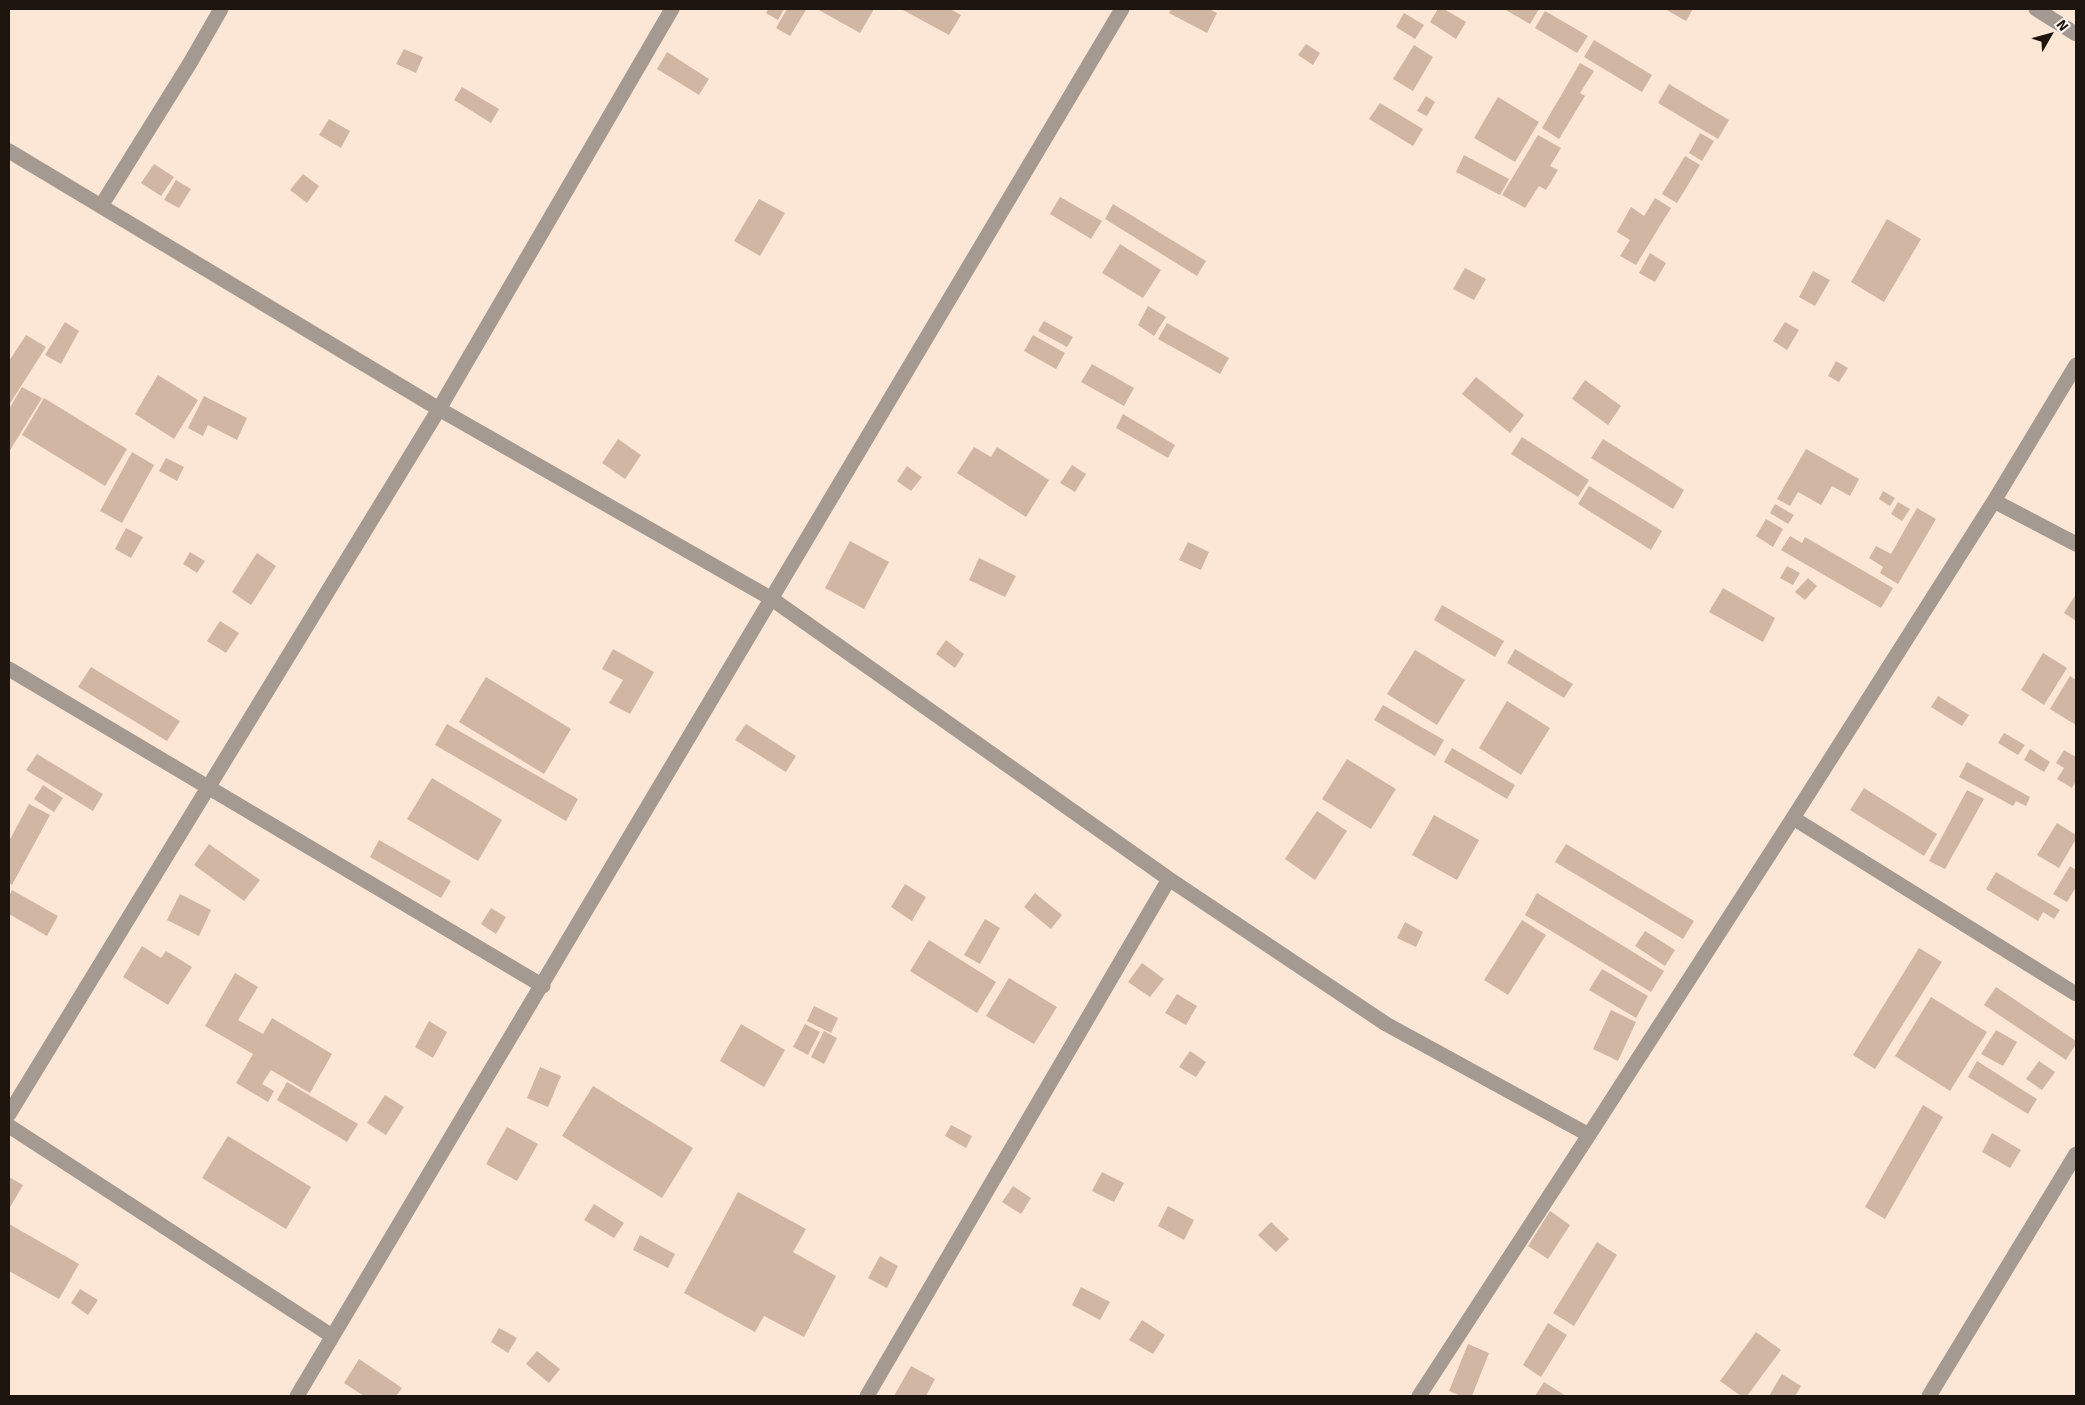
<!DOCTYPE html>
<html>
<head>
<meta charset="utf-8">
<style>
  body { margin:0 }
  #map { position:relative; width:2085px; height:1405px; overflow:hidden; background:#fce6d5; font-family:Signika,sans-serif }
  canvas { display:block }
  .frame { position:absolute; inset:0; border:10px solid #1e150e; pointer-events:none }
  .north { position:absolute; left:2025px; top:10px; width:50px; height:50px; -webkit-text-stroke:4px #fcf7f2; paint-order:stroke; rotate:52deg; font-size:14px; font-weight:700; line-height:20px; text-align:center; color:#1e150e }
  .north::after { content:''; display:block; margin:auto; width:18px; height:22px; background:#1e150e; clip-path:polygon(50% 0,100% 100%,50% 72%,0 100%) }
</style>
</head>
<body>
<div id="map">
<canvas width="2085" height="1405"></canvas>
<div class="frame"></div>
<div class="north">N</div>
</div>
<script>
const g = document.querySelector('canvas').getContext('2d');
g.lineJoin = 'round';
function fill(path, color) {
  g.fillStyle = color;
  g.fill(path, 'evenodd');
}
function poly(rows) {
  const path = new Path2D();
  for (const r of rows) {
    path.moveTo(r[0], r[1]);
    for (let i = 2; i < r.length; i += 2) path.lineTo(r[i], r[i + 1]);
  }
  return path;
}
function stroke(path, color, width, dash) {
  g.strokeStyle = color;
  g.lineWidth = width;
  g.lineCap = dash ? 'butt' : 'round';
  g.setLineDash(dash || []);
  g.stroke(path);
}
fill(poly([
  [768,9,784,9,778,20,766,13],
  [787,9,806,10,790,36,776,28],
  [817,9,874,9,860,33],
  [901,9,950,9,961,15,949,35],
  [1171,9,1209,9,1217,13,1207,33,1169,13],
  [1438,9,1444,9,1466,22,1456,39,1430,22],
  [1504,9,1539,9,1530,24],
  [1665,9,1693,9,1686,21],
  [1545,11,1588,36,1577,53,1535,28],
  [1404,13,1424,25,1415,39,1396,27],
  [1594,40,1652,75,1642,92,1584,57],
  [1306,44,1320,53,1313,65,1298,55],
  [1414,45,1433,57,1413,91,1393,79],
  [404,49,423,57,416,73,396,64],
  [667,52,709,79,699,95,657,69],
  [1580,63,1594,71,1580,93,1585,96,1559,139,1542,128],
  [1669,84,1729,120,1718,139,1658,103],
  [462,87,499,109,491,123,454,100],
  [1426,96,1435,102,1427,116,1417,111],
  [1498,97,1539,122,1515,162,1474,138],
  [1380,103,1423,129,1413,146,1369,119],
  [329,119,350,131,341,148,319,135],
  [1700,133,1714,141,1702,161,1689,153],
  [1538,135,1561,148,1550,166,1558,170,1546,190,1539,186,1525,208,1502,195],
  [1464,155,1509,179,1500,195,1456,172],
  [1685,156,1700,165,1677,203,1662,194],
  [154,164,174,177,161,196,141,183],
  [303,174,319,186,307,203,290,190],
  [176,180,191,189,179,208,164,200],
  [1060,197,1102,221,1091,239,1050,214],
  [1655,198,1671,208,1636,265,1620,256,1630,240,1617,232,1631,207,1644,216],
  [759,199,785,213,760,256,734,241],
  [1113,204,1206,261,1197,276,1105,219],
  [1887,219,1921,239,1884,302,1851,282],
  [1120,244,1161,270,1143,298,1102,273],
  [1650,253,1666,263,1655,282,1639,273],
  [1465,268,1486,279,1474,300,1453,289],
  [1813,271,1830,280,1815,306,1799,297],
  [1148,306,1166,317,1154,336,1138,325],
  [1044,321,1073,337,1067,347,1038,331],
  [65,322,79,331,61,364,45,355],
  [1785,322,1799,330,1787,350,1773,341],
  [1167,323,1229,358,1220,374,1158,339],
  [26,335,46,347,9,405,9,361],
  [1033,335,1065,353,1056,369,1024,351],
  [1836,361,1848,368,1839,382,1828,376],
  [1092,364,1134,388,1124,406,1081,382],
  [158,375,198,400,174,439,135,414],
  [1476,377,1524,415,1510,433,1462,394],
  [1585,380,1621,406,1608,425,1572,399],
  [22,387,42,398,9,452,9,409],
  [204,396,247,418,237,440,208,425,203,436,188,428],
  [44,398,127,449,105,486,22,435],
  [1123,414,1175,445,1168,458,1116,428],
  [1522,437,1589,480,1578,497,1511,454],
  [618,439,641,455,625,479,602,463],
  [1603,439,1684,490,1673,509,1591,458],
  [974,447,991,457,997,447,1049,480,1026,517,957,473],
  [1806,449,1859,479,1850,496,1832,486,1821,505,1798,492,1790,506,1777,499],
  [132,452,154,465,122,523,100,511],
  [166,458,184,467,177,481,159,471],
  [1072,465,1086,474,1075,492,1060,483],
  [907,466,922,477,911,491,897,481],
  [1589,486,1662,531,1651,550,1578,504],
  [1883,491,1895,498,1890,506,1879,499],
  [1898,502,1910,509,1902,521,1891,514],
  [1775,504,1794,515,1788,524,1770,513],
  [1917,508,1936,519,1898,584,1880,573,1883,567,1869,558,1876,546,1891,554],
  [1766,519,1783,529,1773,547,1756,536],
  [126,528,143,537,131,558,115,549],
  [1790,536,1802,543,1805,537,1893,588,1881,608,1781,550],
  [850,541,889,562,864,609,825,588],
  [1188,542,1209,552,1201,570,1179,560],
  [190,552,205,561,197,573,183,564],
  [257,553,276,566,251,605,232,592],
  [979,558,1016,576,1005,597,969,580],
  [1787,566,1800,573,1793,585,1780,578],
  [1808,578,1817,586,1805,600,1795,592],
  [1723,588,1775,618,1763,642,1709,612],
  [2076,594,2076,621,2064,613],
  [1442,605,1504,641,1495,657,1434,620],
  [220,621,239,633,226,653,207,641],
  [946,640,964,654,955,668,936,654],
  [613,649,654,672,630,714,609,703,623,680,602,669],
  [1515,649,1573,684,1564,698,1507,663],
  [1415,650,1465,680,1437,725,1387,694],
  [2043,653,2067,668,2044,705,2021,690],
  [91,667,180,721,167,741,78,687],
  [2070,676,2076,680,2076,725,2050,709],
  [486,677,571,729,544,774,459,722],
  [1938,696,1969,715,1962,726,1931,707],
  [1507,701,1550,728,1521,775,1479,748],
  [1383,705,1444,740,1435,756,1374,720],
  [447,724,578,799,566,821,435,745],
  [746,724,796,756,786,772,735,740],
  [2004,733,2025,745,2018,755,1998,743],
  [1452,748,1515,785,1507,799,1444,762],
  [2030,749,2050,762,2044,772,2024,760],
  [2064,750,2076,757,2076,781,2072,788,2057,779,2064,768,2056,763],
  [37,754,103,794,93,811,26,770],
  [1347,759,1396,789,1371,829,1322,799],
  [1967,762,2030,797,2026,806,2016,801,2013,806,1959,777],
  [432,778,502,820,478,861,407,819],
  [43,785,63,798,54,812,34,799],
  [1864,788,1937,834,1924,856,1850,810],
  [1967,790,1984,799,1945,869,1929,861],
  [29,804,50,815,12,885,9,883,9,841],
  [1317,811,1347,831,1315,880,1285,859],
  [1434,815,1479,840,1457,880,1412,855],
  [2057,823,2076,835,2076,839,2059,868,2037,855],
  [379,840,451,881,441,898,370,857],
  [209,844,260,880,244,901,194,865],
  [1566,844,1694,921,1683,939,1555,862],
  [2070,866,2076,870,2076,887,2067,902,2053,894],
  [1996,872,2060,910,2054,919,2043,912,2038,921,1986,889],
  [905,884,926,897,912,921,891,907],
  [12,890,58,916,47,936,9,914,9,896],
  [1035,893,1062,915,1051,929,1024,907],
  [1537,893,1664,971,1651,992,1525,915],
  [180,894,211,910,199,936,167,920],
  [491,908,506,917,496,934,481,924],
  [985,919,1000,928,980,964,964,955],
  [1522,920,1546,935,1508,995,1484,980],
  [1405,922,1423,932,1416,947,1397,938],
  [1645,931,1675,950,1665,966,1635,946],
  [929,940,996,982,977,1013,910,971],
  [142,946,161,958,166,951,192,967,168,1005,123,977],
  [1919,948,1942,962,1875,1069,1853,1055],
  [1142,963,1164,979,1150,997,1128,982],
  [1602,969,1648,996,1636,1018,1589,990],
  [235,973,258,987,238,1020,263,1034,272,1018,332,1054,310,1093,271,1070,262,1084,274,1091,268,1102,236,1083,253,1054,205,1026],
  [1009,978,1057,1007,1034,1044,986,1016],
  [1996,987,2076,1041,2076,1044,2066,1060,1984,1005],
  [1177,994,1197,1006,1186,1025,1165,1013],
  [1931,997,1987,1032,1950,1091,1895,1056],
  [814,1006,838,1018,831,1033,807,1021],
  [1611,1010,1636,1022,1618,1061,1593,1049],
  [429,1021,447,1032,433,1058,415,1047],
  [741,1024,785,1050,764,1087,720,1061],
  [805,1024,820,1032,808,1055,793,1047],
  [1996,1030,2017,1042,2003,1066,1981,1054],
  [824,1031,837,1038,824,1064,811,1057],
  [1190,1051,1206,1062,1196,1077,1179,1067],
  [1977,1061,2037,1099,2028,1114,1968,1077],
  [2039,1061,2055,1072,2042,1090,2026,1079],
  [540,1067,561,1076,548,1107,527,1098],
  [287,1082,358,1124,347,1142,277,1100],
  [593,1086,693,1148,662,1198,562,1136],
  [385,1095,404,1107,386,1135,367,1123],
  [1923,1105,1943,1117,1885,1219,1865,1207],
  [951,1125,972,1136,966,1148,945,1136],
  [507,1127,538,1144,517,1181,486,1164],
  [1992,1133,2021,1150,2010,1168,1982,1152],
  [228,1136,311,1187,286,1229,202,1178],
  [1102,1172,1124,1183,1114,1202,1092,1191],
  [9,1177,23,1185,9,1209],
  [1013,1186,1031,1198,1021,1214,1002,1202],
  [738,1192,806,1229,793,1252,836,1276,804,1337,764,1316,755,1332,684,1293],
  [594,1204,624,1223,614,1238,584,1220],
  [1168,1206,1194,1220,1184,1240,1158,1226],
  [1550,1211,1570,1225,1548,1259,1528,1246],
  [1271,1222,1289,1239,1276,1252,1258,1235],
  [9,1224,79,1264,59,1299,9,1271],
  [640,1235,675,1254,668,1268,633,1250],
  [1597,1242,1617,1255,1574,1326,1553,1313],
  [880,1256,898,1266,887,1288,868,1278],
  [1081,1287,1110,1302,1100,1320,1072,1305],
  [80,1289,98,1300,88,1315,71,1303],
  [1142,1320,1165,1335,1153,1354,1129,1340],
  [1548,1323,1567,1335,1541,1377,1523,1365],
  [499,1328,517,1338,508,1353,491,1342],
  [1756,1332,1781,1350,1747,1396,1741,1396,1720,1381],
  [1468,1344,1489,1353,1472,1396,1461,1396,1449,1391],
  [537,1351,560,1369,549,1383,526,1364],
  [359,1359,402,1388,396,1396,364,1396,344,1383],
  [911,1366,935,1379,926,1396,894,1396],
  [1782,1374,1801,1386,1795,1396,1769,1396],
  [1544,1382,1566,1396,1535,1396]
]), '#d1b7a3');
stroke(poly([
  [2036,9,2076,34],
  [9,151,439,409,772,599,1169,879,1386,1024,1589,1135],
  [101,206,190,63,221,9],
  [1994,501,2076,544],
  [9,669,543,986],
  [1793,818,2076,994],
  [9,1114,439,409,672,9],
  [9,1126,332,1336],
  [297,1396,1122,9],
  [867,1396,1169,879],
  [1419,1396,1589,1135,1793,818,1994,501,2076,365],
  [1929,1396,2076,1154]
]), '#a59a91', 15);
</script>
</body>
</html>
